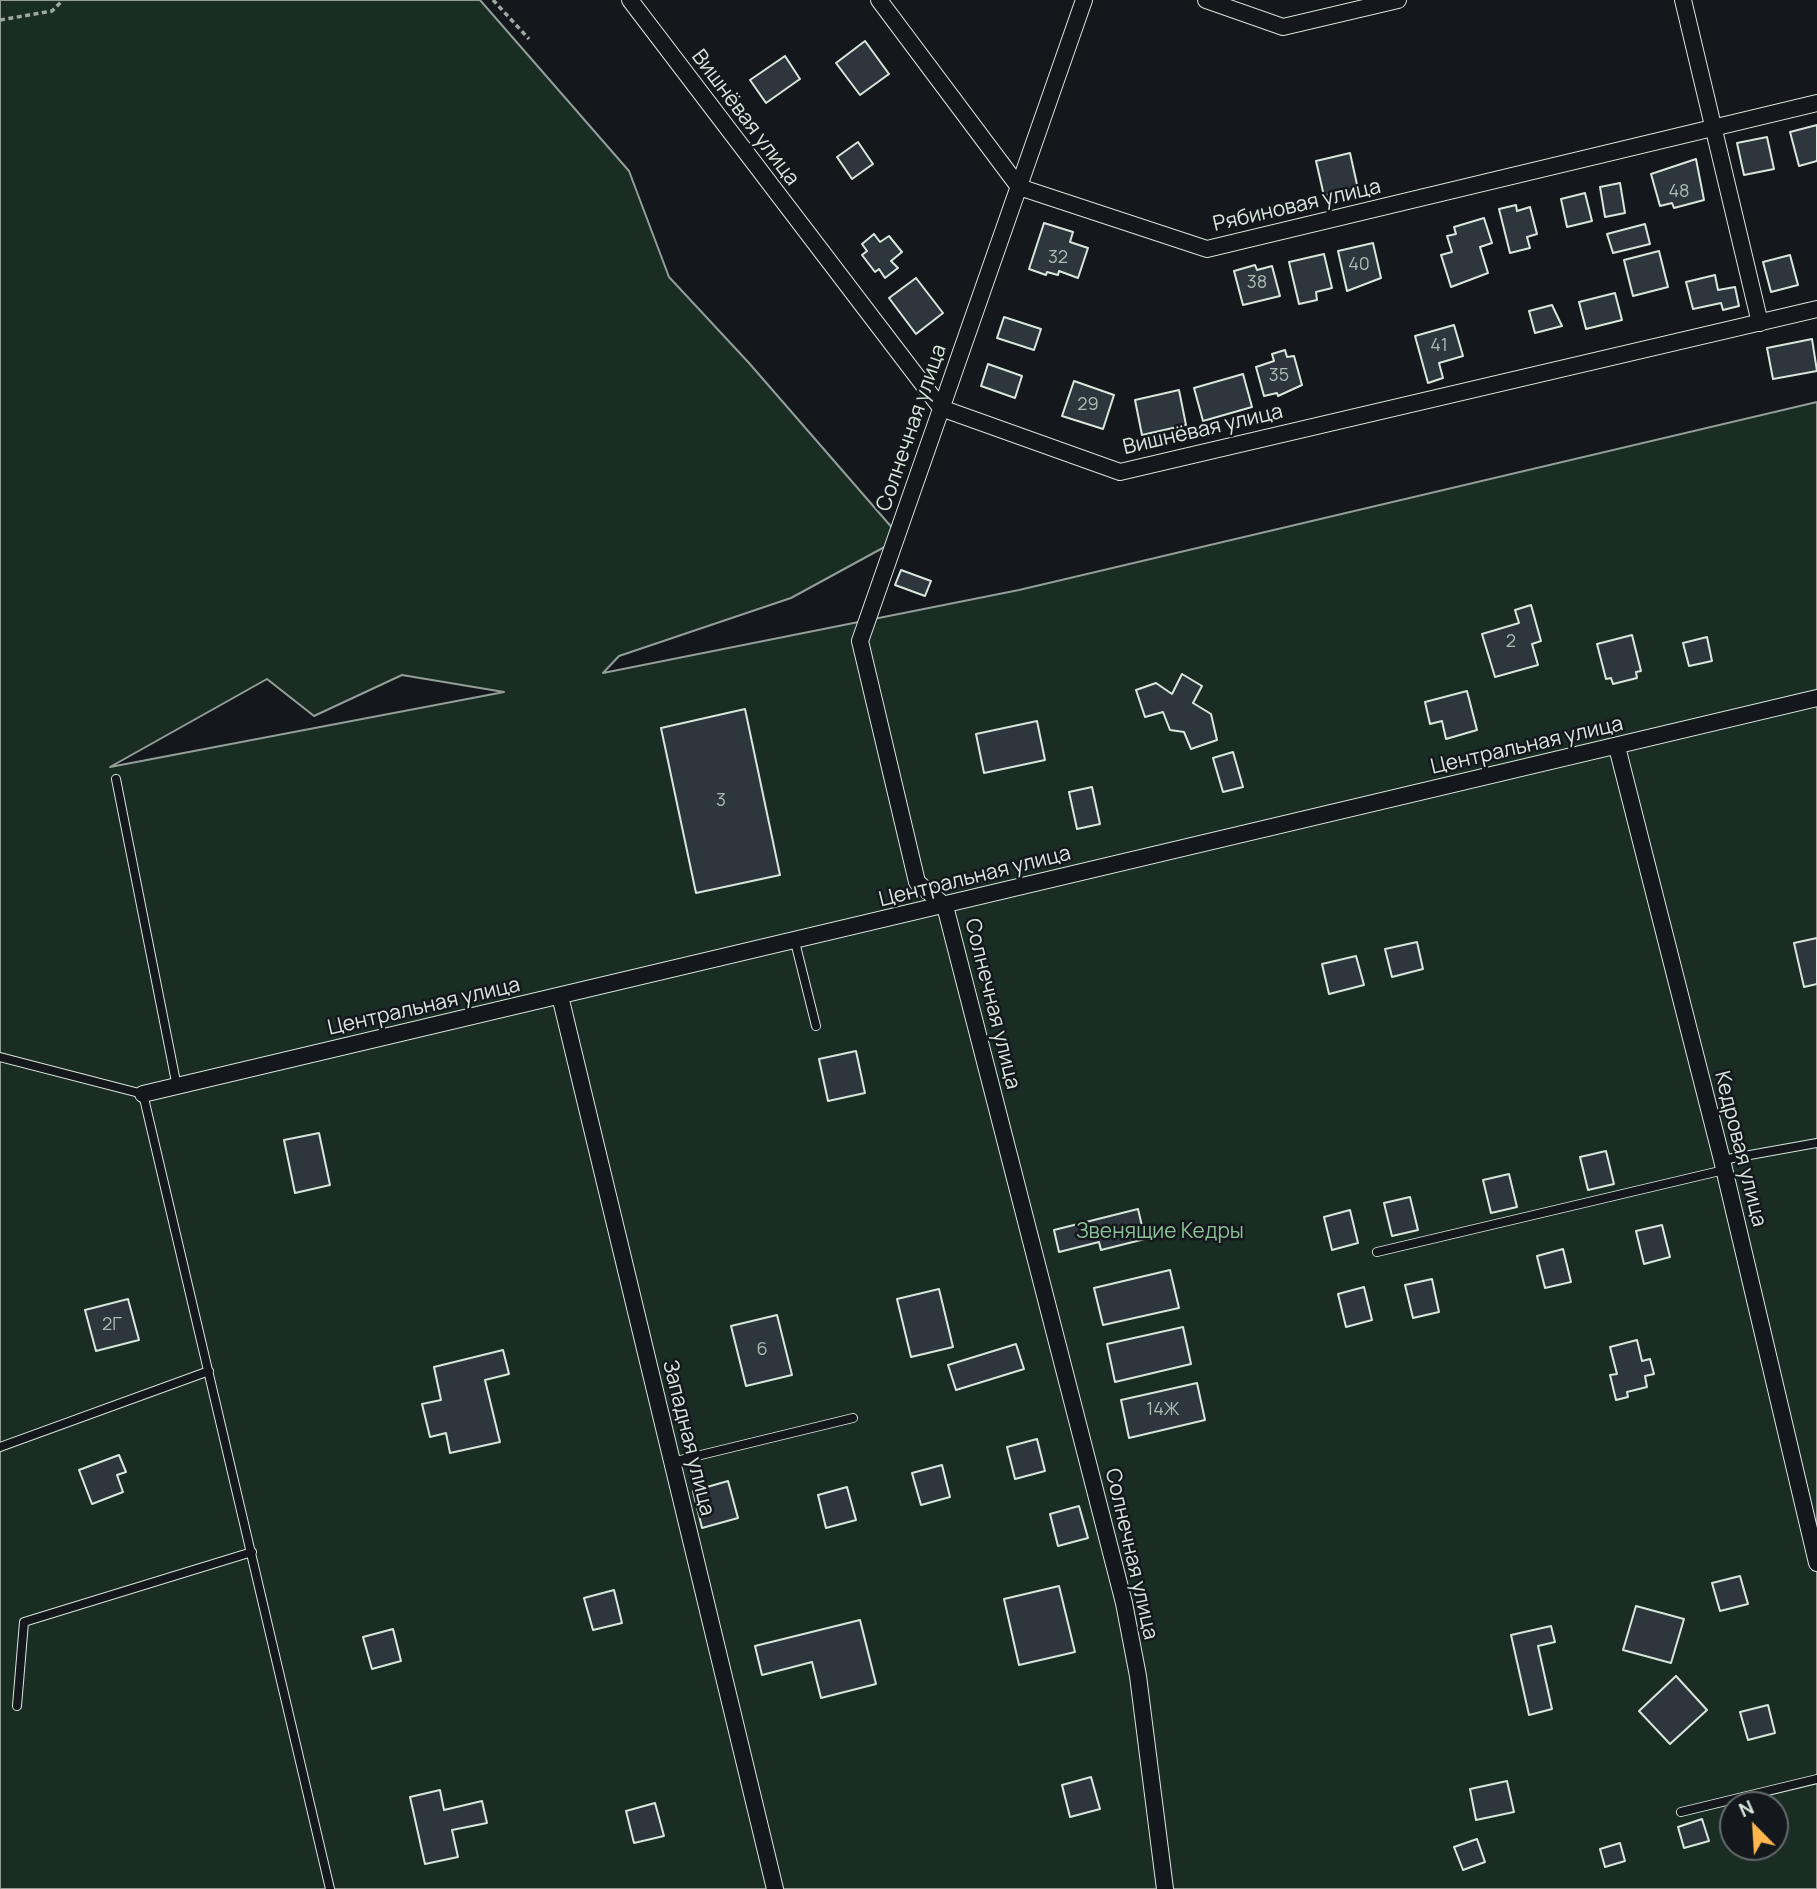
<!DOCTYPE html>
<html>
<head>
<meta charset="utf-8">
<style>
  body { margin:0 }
  #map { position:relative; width:1817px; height:1889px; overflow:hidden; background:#14181c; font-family:Manrope,sans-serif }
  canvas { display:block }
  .north { position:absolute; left:1719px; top:1791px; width:70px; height:70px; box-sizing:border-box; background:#14181c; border:2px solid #626a69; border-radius:50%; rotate:336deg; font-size:19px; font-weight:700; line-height:28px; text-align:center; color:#d8e6dc }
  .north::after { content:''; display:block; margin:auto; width:24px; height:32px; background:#ffb74d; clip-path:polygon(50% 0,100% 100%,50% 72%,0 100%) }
</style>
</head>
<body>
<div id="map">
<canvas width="1817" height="1889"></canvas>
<div class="north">N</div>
</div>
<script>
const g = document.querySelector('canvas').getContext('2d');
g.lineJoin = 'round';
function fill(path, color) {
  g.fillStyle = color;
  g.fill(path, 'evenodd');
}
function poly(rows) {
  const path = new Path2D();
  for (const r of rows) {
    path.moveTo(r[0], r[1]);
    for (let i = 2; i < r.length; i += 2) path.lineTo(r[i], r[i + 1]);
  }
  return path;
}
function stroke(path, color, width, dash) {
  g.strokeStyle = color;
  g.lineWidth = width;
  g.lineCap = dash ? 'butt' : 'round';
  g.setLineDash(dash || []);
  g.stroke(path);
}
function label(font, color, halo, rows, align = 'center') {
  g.font = font + ' Manrope,sans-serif';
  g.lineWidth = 5;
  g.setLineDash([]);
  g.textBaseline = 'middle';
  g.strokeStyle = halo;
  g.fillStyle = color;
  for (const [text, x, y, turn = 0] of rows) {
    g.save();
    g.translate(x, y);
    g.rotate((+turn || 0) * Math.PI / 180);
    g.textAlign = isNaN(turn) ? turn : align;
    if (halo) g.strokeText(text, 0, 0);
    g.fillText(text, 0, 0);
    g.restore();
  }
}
const green = poly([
  [0,0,480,0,629,171,669,277,749,363,901,538,791,598,619,656,603,673,1019,590,1817,402,1817,1889,0,1889,0,0],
  [402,675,504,692,110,767,267,679,314,716,402,675],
  [1733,1805,1775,1805,1775,1847,1733,1847,1733,1805]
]);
fill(green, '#1a2d24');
stroke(green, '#939e99', 2);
const building = poly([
  [865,41,889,74,860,95,836,63,865,41],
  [785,56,800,79,766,103,750,80,785,56],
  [1817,125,1817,161,1799,166,1790,132,1817,125],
  [1767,137,1774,169,1744,175,1737,143,1767,137],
  [858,142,873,164,852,179,837,157,858,142],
  [1350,153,1358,189,1324,196,1316,161,1350,153],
  [1696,159,1704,200,1674,208,1672,203,1660,206,1651,174,1696,159],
  [1620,183,1625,213,1605,217,1600,187,1620,183],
  [1585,193,1592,221,1567,227,1561,199,1585,193],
  [1516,205,1517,211,1530,207,1537,234,1527,237,1530,248,1510,253,1499,209,1516,205],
  [1484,218,1492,243,1480,247,1488,273,1451,287,1441,255,1452,252,1447,236,1456,234,1454,227,1484,218],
  [1044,223,1073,232,1070,242,1088,248,1078,278,1059,271,1058,275,1047,272,1046,275,1029,269,1044,223],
  [1645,224,1650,244,1613,253,1607,234,1645,224],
  [874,234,880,242,889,236,902,252,891,261,898,268,885,278,879,269,875,272,862,255,867,251,862,244,874,234],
  [1373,243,1381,278,1347,291,1338,251,1373,243],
  [1659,251,1668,287,1633,296,1624,260,1659,251],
  [1324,254,1332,288,1316,292,1317,300,1299,304,1289,262,1324,254],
  [1790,255,1798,285,1771,292,1763,262,1790,255],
  [1255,265,1257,270,1272,266,1280,296,1243,305,1234,271,1255,265],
  [1715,275,1718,290,1735,287,1739,306,1723,310,1721,303,1693,309,1686,282,1715,275],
  [916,278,943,313,916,334,889,298,916,278],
  [1615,293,1622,320,1586,329,1579,302,1615,293],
  [1552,305,1562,326,1535,333,1529,311,1552,305],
  [1004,317,1041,329,1034,350,997,338,1004,317],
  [1454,325,1463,356,1439,363,1443,378,1428,383,1415,336,1454,325],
  [1812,339,1817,371,1773,379,1767,348,1812,339],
  [1285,350,1287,357,1294,356,1302,385,1278,396,1277,393,1264,396,1256,367,1274,361,1272,354,1285,350],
  [988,364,1022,376,1015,398,981,386,988,364],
  [1243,374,1252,407,1203,421,1194,388,1243,374],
  [1074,381,1114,395,1103,429,1062,416,1074,381],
  [1179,390,1186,425,1142,435,1135,400,1179,390],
  [901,570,931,581,925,596,895,585,901,570],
  [1531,605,1541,641,1532,644,1538,665,1495,677,1482,634,1519,623,1515,610,1531,605],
  [1632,635,1641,671,1636,672,1637,678,1613,684,1611,678,1606,679,1597,644,1632,635],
  [1707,637,1712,661,1689,666,1683,643,1707,637],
  [1182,674,1202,686,1193,703,1211,714,1217,740,1191,749,1184,732,1170,730,1163,712,1145,717,1136,690,1156,683,1172,694,1182,674],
  [1467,691,1477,730,1446,739,1442,721,1430,724,1425,702,1467,691],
  [745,709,780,875,696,893,661,728,745,709],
  [1037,721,1045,760,984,773,976,734,1037,721],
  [1233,752,1243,787,1223,792,1213,758,1233,752],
  [1092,787,1100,824,1077,829,1069,792,1092,787],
  [1817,938,1817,984,1804,987,1794,943,1817,938],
  [1417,942,1423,969,1392,977,1385,949,1417,942],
  [1356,956,1364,985,1329,994,1322,964,1356,956],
  [856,1051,865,1093,828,1101,819,1059,856,1051],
  [319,1133,330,1185,295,1193,284,1140,319,1133],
  [1606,1151,1614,1184,1588,1190,1580,1157,1606,1151],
  [1509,1174,1517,1207,1491,1213,1483,1180,1509,1174],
  [1410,1197,1418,1230,1392,1236,1384,1203,1410,1197],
  [1138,1209,1145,1239,1101,1250,1099,1242,1059,1252,1054,1230,1138,1209],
  [1350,1210,1358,1243,1332,1250,1324,1217,1350,1210],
  [1662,1225,1670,1257,1644,1264,1636,1231,1662,1225],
  [1563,1249,1571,1282,1545,1288,1537,1256,1563,1249],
  [1170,1270,1179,1308,1103,1325,1094,1288,1170,1270],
  [1432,1279,1439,1312,1413,1318,1405,1285,1432,1279],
  [1364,1287,1372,1320,1346,1327,1338,1294,1364,1287],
  [939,1289,953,1347,911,1357,897,1299,939,1289],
  [128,1299,139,1340,96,1351,85,1310,128,1299],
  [777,1315,792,1375,746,1386,731,1326,777,1315],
  [1183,1327,1191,1364,1115,1382,1107,1344,1183,1327],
  [1637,1340,1642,1361,1650,1359,1654,1374,1645,1376,1647,1387,1627,1392,1628,1397,1616,1400,1610,1375,1617,1374,1610,1347,1637,1340],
  [1016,1344,1024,1369,956,1390,948,1365,1016,1344],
  [503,1350,509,1374,485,1380,500,1442,450,1453,446,1433,430,1437,422,1404,441,1400,434,1367,503,1350],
  [1197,1383,1205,1420,1129,1438,1121,1400,1197,1383],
  [1037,1439,1045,1471,1015,1479,1007,1447,1037,1439],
  [119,1455,126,1472,117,1475,123,1492,92,1504,79,1470,119,1455],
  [942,1465,950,1497,921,1505,912,1473,942,1465],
  [728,1481,738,1518,702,1528,693,1491,728,1481],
  [847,1487,856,1520,826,1528,818,1495,847,1487],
  [1079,1506,1088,1538,1058,1546,1050,1514,1079,1506],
  [1740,1576,1748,1604,1720,1611,1712,1583,1740,1576],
  [1059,1586,1075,1652,1019,1665,1004,1599,1059,1586],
  [614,1590,622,1623,593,1630,584,1598,614,1590],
  [1636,1606,1684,1619,1671,1663,1623,1650,1636,1606],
  [860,1620,876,1684,821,1698,812,1662,762,1675,755,1646,860,1620],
  [1551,1626,1555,1642,1538,1646,1552,1709,1529,1715,1511,1635,1551,1626],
  [393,1629,401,1661,372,1669,363,1637,393,1629],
  [1676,1676,1707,1710,1670,1744,1639,1711,1676,1676],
  [1768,1705,1775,1733,1748,1740,1740,1712,1768,1705],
  [1091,1777,1100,1809,1070,1817,1062,1785,1091,1777],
  [1507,1781,1514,1812,1476,1820,1470,1789,1507,1781],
  [440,1790,444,1810,482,1801,487,1823,452,1830,458,1857,425,1864,410,1797,440,1790],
  [655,1803,664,1836,634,1843,626,1811,655,1803],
  [1702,1819,1709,1841,1684,1848,1678,1827,1702,1819],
  [1477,1839,1485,1862,1463,1870,1454,1847,1477,1839],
  [1620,1843,1625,1861,1605,1867,1600,1849,1620,1843]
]);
fill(building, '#2c363c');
stroke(building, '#d8e6dc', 2);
const lane = poly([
  [116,779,177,1087],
  [795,942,816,1026],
  [0,1057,143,1094,330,1889],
  [1722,1160,1817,1143],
  [1377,1252,1724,1170],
  [0,1447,209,1371],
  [672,1462,853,1418],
  [17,1706,24,1622,252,1552],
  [1681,1812,1817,1779]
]);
const street = poly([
  [630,0,941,408,1120,472,1817,309],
  [879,0,1019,187,1207,249,1817,103],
  [1084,0,860,641,917,882,945,906,1124,1603,1138,1676,1165,1889],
  [1206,0,1283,27,1398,0],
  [1683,0,1760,323],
  [1617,747,1722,1160,1817,1563],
  [560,996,775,1889],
  [143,1094,1817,698]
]);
stroke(lane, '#d8e6dc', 10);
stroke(street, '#d8e6dc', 18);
stroke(poly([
  [493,0,529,39],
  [0,20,52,11,63,0]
]), '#9da8a2', 3.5, [5, 3.5]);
stroke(lane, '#14181c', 8);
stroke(street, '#14181c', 16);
label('18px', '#adbab4', null, [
  ["48",1679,192],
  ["32",1058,258],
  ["40",1359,265],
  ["38",1257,283],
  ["41",1439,346],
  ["35",1279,376],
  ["29",1088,405],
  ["2",1511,642],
  ["3",721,801],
  ["2Г",112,1325],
  ["6",762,1350],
  ["14Ж",1163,1410]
]);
label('21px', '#d8e6dc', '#14181c', [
  ["Вишнёвая улица",745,118,53],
  ["Рябиновая улица",1297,206,-13],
  ["Солнечная улица",912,428,-71],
  ["Вишнёвая улица",1203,430,-13],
  ["Центральная улица",1527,746,-13],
  ["Центральная улица",975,877,-14],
  ["Солнечная улица",992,1004,76],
  ["Центральная улица",424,1007,-13],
  ["Кедровая улица",1740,1149,76],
  ["Западная улица",688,1438,76],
  ["Солнечная улица",1131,1554,77]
]);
label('21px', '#8ac095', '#14181c', [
  ["Звенящие Кедры",1160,1232]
]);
</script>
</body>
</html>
